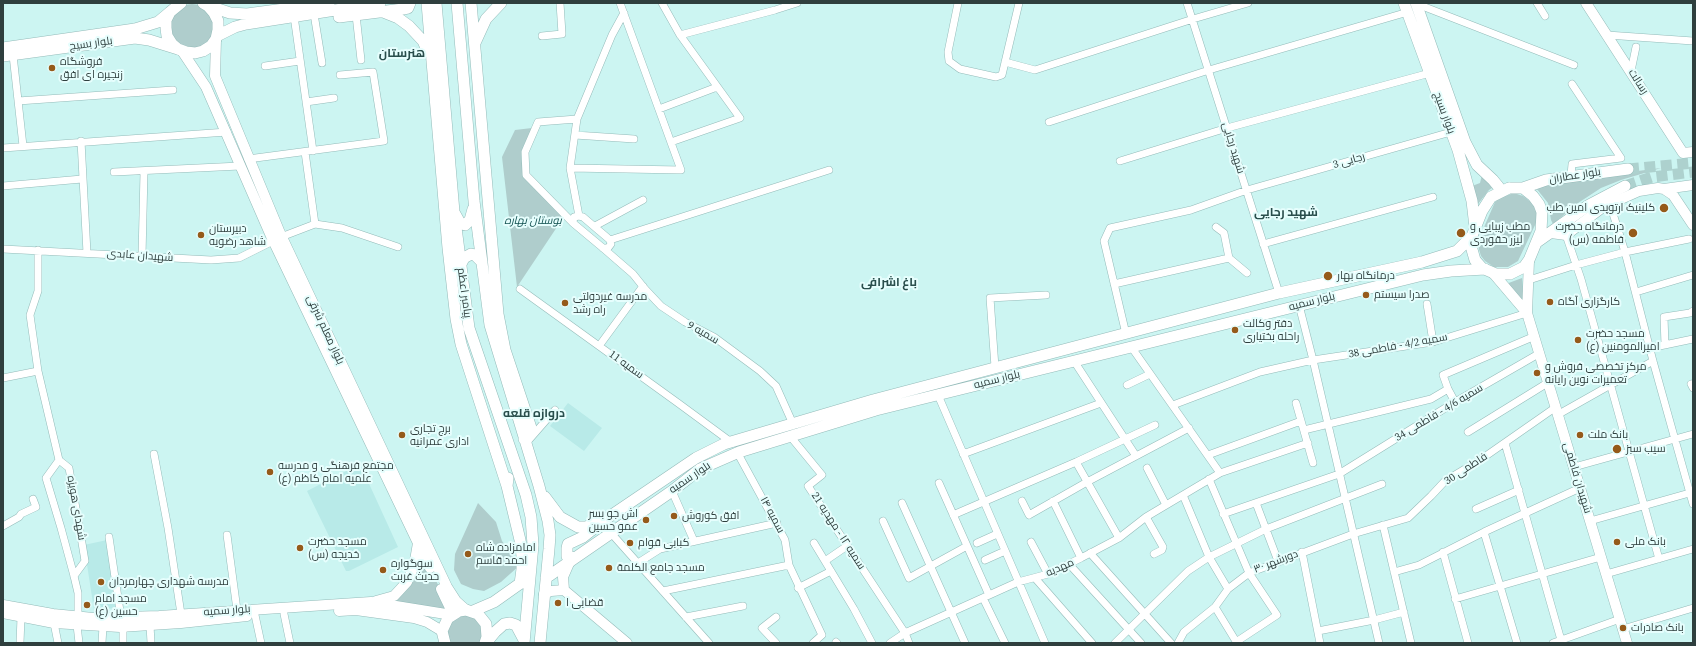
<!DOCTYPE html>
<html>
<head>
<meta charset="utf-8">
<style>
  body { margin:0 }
  #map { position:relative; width:1696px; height:646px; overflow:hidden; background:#ccf5f2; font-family:"Source Serif 4",serif }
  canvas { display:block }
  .frame { position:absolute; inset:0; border:4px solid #2f3f3e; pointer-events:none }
</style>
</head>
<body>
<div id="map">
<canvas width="1696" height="646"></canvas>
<div class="frame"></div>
</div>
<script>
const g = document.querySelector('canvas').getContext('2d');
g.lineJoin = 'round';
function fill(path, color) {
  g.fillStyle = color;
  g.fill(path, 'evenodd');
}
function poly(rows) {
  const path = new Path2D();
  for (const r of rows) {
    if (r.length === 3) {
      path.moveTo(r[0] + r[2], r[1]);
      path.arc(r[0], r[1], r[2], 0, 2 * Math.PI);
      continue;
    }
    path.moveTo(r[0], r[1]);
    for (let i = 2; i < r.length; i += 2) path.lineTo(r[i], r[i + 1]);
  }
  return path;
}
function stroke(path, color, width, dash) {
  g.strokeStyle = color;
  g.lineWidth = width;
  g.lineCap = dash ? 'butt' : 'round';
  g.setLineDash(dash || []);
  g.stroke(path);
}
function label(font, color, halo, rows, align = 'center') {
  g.font = font + ' "Source Serif 4",Cairo,serif';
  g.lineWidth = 4;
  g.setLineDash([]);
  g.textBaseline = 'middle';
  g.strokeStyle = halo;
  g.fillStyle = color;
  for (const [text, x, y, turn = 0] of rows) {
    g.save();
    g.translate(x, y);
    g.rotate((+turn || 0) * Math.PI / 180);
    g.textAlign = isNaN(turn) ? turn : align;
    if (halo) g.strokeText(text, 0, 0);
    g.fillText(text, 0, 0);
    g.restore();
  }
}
fill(poly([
  [568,403,602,428,584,451,550,426],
  [360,464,398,547,349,571,346,571,307,491],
  [107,540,116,608,94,610,84,545]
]), '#b8eae8');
fill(poly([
  [192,26,22],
  [532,128,521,152,523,176,563,218,517,287,502,157,515,130],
  [1661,168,1621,180,1601,188,1578,203,1553,224,1551,220,1548,203,1536,188,1545,183],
  [1482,175,1495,186,1489,190,1478,204,1472,186,1480,183],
  [1514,193,1523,196,1532,203,1536,209,1536,223,1518,261,1508,267,1494,267,1485,261,1481,256,1478,246,1478,241,1495,202,1499,198],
  [1522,278,1524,305,1506,284],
  [478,503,496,522,502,541,520,565,501,582,484,591,473,589,461,584,454,570,455,554],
  [418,543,452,614,385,599,402,589],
  [465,615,476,619,482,629,481,640,479,643,451,643,447,635,447,629,454,619]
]), '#afcdcc');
stroke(poly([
  [1628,169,1693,163],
  [1625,186,1652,177,1693,172]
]), '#add1ce', 11, [11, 5.5]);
const street = poly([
  [662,3,680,35,740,118,671,142],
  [958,3,948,52,949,61,960,69,996,77,1002,75,1019,3],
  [1187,3,1279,293],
  [1537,3,1545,16],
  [1417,4,1574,65],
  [356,15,361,60],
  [294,16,313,151],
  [315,20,322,63],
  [680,35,775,10,797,3],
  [1607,35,1693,41],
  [542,36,562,34,560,3],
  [13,55,23,146],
  [1005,62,1035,70,1193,19,1248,3],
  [265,66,300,61],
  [1631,71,1636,47],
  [18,101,173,90],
  [306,102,334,98],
  [659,109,717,87],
  [1049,122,1209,70,1408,12],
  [575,135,634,139],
  [81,141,87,253],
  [3,148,227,132],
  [305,152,315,224],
  [248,159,384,141,373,72,340,75],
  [1120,161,1227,128,1430,73],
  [570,168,681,170,620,3],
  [114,172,240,166],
  [1571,175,1572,164,1621,158,1572,84],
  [3,186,82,179],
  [1610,204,1625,252,1653,361,1693,504],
  [579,216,570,168,577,119,612,35,624,13],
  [573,223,526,175,525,152,538,122,577,119],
  [595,226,643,200],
  [1216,227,1224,233,1229,258],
  [1566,235,1581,279,1659,559],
  [610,240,829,170],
  [1263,244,1433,197],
  [603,248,608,248,611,244,610,240,583,217,579,216,574,217,573,223,603,248,633,274,645,289,661,306,685,322,714,337,760,371,776,386,793,424],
  [3,249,211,260,239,258,281,237,315,224,342,228,398,247],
  [38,250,38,291,30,315,38,371,59,460,69,468,82,543,85,561,74,576],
  [142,256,144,172],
  [1529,280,1576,265,1625,252,1689,239],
  [1114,284,1229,258,1247,273],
  [520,289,678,403,731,442],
  [1636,292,1693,275],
  [1427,304,1433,342],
  [1299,305,1313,360,1379,643],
  [1126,334,1104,241,1110,228,1191,210,1247,190,1451,132],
  [1665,345,1664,317,1690,313,1693,311],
  [599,346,643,286],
  [1132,348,1220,473],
  [1650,348,1693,339],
  [1074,361,1136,456],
  [995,367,990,298,1046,295],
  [3,378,38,371],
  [1691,384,1693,388],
  [1127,385,1150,374],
  [938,395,1045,643],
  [1455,402,1448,389,1443,375,1535,336],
  [1296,403,1313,463],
  [1173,405,1260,372,1313,360,1433,342,1527,313],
  [1559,414,1653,361],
  [1304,430,1431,399,1448,389],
  [1468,432,1549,382],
  [790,436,822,475,808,486,905,633,909,643],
  [527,442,555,410],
  [1505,443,1561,640],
  [737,452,785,540,789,565,822,635,813,643],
  [154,454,168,528,181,614],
  [963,454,1101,403],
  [1208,455,1301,421],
  [59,460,46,478,61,528,74,576,78,593,78,617],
  [1076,462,1119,538],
  [1574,467,1693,434],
  [1147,468,1166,505],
  [1209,479,1249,573,1277,615,1236,642],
  [939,483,989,595],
  [672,491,694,541],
  [1183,495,1209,557,1228,589],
  [1022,501,1029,515,1087,482,1189,428],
  [1053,501,1081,558],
  [902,503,965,643],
  [1256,503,1278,561],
  [1476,509,1519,490],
  [1223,514,1339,474,1455,402,1540,353],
  [953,515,1076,462,1155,425],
  [1146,517,1163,547,1162,550,1154,554],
  [883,521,909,578,967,546],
  [1590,521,1693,492],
  [1383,525,1411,643],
  [3,526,19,517,21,514,36,507,33,499],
  [1484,532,1517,643],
  [611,533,709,643],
  [227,535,237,610],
  [109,537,121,618],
  [1031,542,1048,574],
  [814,543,854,609,872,643],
  [977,543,997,534],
  [1302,552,1320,643],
  [1443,552,1468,643],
  [1090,553,1171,643],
  [985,560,1005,551],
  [825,561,847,546],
  [638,563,660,549,777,523],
  [1069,564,1141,643],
  [1394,572,1419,565,1484,532,1580,488],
  [1606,574,1693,549],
  [1035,578,1092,643],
  [798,588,831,571],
  [663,591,789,565],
  [983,598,1005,643],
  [1455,599,1601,557],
  [1215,607,1237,643],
  [284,614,290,643],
  [255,615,261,643],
  [686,617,743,606],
  [54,623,58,643],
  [77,625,79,643],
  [150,625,151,643],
  [1623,629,1693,608],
  [1318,631,1374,620,1404,612],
  [836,642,837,643],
  [20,643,21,617],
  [102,643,103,626],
  [123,643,123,626],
  [776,643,762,628,776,617],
  [890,643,905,633,1018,582,1048,574,1081,558,1119,538,1146,517,1220,473,1308,443],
  [1115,643,1188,571,1209,557,1266,529,1382,484],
  [1178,643,1184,632,1215,607,1228,589,1249,573,1353,534,1408,518,1431,496,1445,481,1480,460,1556,407],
  [1553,643,1620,619]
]);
const secondary = poly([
  [1586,3,1683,153,1693,152],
  [216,39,215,76,280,233,447,587,456,601,466,610],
  [182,51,206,87,271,236,430,568],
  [1664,189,1693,185],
  [1551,233,1566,235,1603,207,1639,191,1658,188,1664,189,1673,195,1693,225],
  [1529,260,1527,313,1627,643],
  [1493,273,1527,313],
  [441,589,453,614],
  [564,590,627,643],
  [564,590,563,577,570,561],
  [544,594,551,591,564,590],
  [376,601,394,596,407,582,414,566,418,543],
  [3,605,53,614,93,618,159,616,371,602,452,615],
  [339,611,356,610,414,618,427,622,442,631],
  [3,613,54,623,120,627,181,623,247,616]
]);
const primary = poly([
  [181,3,170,12,166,20,166,28,167,36,172,44,178,49,186,52,195,53,203,51,211,46,216,39,218,30,218,21,214,13,208,6,203,3],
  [427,3,448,248,456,319,461,344,507,486],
  [436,3,454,212,469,328,526,495,531,517,533,545,524,643],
  [457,3,474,201,490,325,539,486,548,521,550,535,549,549,540,643],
  [471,3,498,314,505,350,531,428,524,439],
  [1404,3,1458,150,1472,201,1475,227],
  [1416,3,1465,142,1477,165,1493,180,1502,191],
  [209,6,230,13,247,14,329,3],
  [383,12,398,18,409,26,423,41,428,52],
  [339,17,403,9,408,8,410,3],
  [217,36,235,27,246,24,380,3],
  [475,43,486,19,501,3],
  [3,48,135,29,158,22,170,12],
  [3,56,135,38,149,40,178,49],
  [1509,188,1523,188,1533,196,1539,204,1542,212,1541,231,1529,260,1524,267,1510,274,1496,274,1482,268,1475,260,1471,246,1472,236,1482,211,1491,197,1509,188],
  [1523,188,1546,180,1628,169],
  [455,214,460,223,465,225,470,220,473,209],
  [1537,242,1589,205,1625,186],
  [460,266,464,258,471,254,475,255,482,262],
  [508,478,507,486,520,540,522,556,522,569,520,584],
  [545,497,560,517,578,527,586,527,597,523],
  [575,558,567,556,567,548,568,544,583,537,603,521,696,458,724,444,873,400,1279,293,1422,262,1457,251,1472,236],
  [546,578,672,491,700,469,739,452,876,410,1423,275,1451,271,1485,269],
  [473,611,494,602,525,580],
  [445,643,442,631,448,618,459,611,466,610,478,614,486,624,487,637,485,643],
  [486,643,495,632,504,624,510,623,516,625,524,640]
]);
stroke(street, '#94bbb9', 8);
stroke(secondary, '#94bbb9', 11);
stroke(primary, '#94bbb9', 12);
stroke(street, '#fff', 7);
stroke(secondary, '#fff', 10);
stroke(primary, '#fff', 11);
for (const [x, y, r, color] of [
  [52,68,4,"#955a1a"],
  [1664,208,5,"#955a1a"],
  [1461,233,5,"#955a1a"],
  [1633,233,5,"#955a1a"],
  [201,235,4,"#955a1a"],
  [1328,276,5,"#955a1a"],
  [1366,295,4,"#955a1a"],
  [1550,302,4,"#955a1a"],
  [565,303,4,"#955a1a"],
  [1235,330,4,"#955a1a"],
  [1578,340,4,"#955a1a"],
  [1537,373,4,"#955a1a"],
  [402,435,4,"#955a1a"],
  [1580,435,4,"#955a1a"],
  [1617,449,5,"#955a1a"],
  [270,472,4,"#955a1a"],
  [674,516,4,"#955a1a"],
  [646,520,4,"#955a1a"],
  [1617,542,4,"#955a1a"],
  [630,543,4,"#955a1a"],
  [300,548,4,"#955a1a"],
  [468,554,4,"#955a1a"],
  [609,568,4,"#955a1a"],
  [383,570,4,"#955a1a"],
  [101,582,4,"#955a1a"],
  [558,603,4,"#955a1a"],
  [87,605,4,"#955a1a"],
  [1623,628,4,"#955a1a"]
]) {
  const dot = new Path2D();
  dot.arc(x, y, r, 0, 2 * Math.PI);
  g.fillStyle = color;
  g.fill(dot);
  stroke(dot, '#e6fefd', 1.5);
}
label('11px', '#2f3f3e', '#e6fefd', [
  ["بلوار بسیج",91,44,-8],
  ["رسالت",1638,82,57],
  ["بلوار بسیج",1444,113,70],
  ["شهید رجایی",1233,148,73],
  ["رجایی 3",1349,161,-16],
  ["بلوار عطاران",1575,176,-9],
  ["شهیدان عابدی",140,256,4],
  ["پیامبر اعظم",464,293,82],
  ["بلوار سمیه",1312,302,-14],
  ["بلوار معلم شرقی",325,330,65],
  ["سمیه 9",703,333,30],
  ["سمیه 4/2 - فاطمی 38",1398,346,-10],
  ["سمیه 11",626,365,36],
  ["بلوار سمیه",997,380,-14],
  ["سمیه 4/6 - فاطمی 34",1439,413,-31],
  ["فاطمی 30",1466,469,-33],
  ["بلوار سمیه",690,478,-34],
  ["شهیدان فاطمی",1577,478,73],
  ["شهدای هویزه",76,508,80],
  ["سمیه ۱۴",772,515,62],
  ["سمیه ۱۲ - مهدیه 21",838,531,57],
  ["دورشهر ۳۰",1276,562,-21],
  ["مهدیه",1060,568,-24],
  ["بلوار سمیه",227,611,-4]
]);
label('11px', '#2f3f3e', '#e6fefd', [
  ["فروشگاه",60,62],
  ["زنجیره ای افق",60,75],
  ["کلینیک ارتوپدی امین طب",1655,208,"right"],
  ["مطب زیبایی و",1470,227],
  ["لیزر حقوردی",1470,240],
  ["درمانگاه حضرت",1624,227,"right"],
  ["فاطمه (س)",1624,240,"right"],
  ["دبیرستان",209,229],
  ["شاهد رضویه",209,242],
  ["درمانگاه بهار",1337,276],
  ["صدرا سیستم",1374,295],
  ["مدرسه غیردولتی",573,297],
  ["راه رشد",573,310],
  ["کارگزاری آگاه",1558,302],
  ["دفتر وکالت",1243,324],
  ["راحله بختیاری",1243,337],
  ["مسجد حضرت",1586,334],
  ["امیرالمومنین (ع)",1586,347],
  ["مرکز تخصصی فروش و",1545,367],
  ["تعمیرات نوین رایانه",1545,380],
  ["برج تجاری",410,429],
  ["اداری عمرانیه",410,442],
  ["بانک ملت",1588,435],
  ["سیب سبز",1626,449],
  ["مجتمع فرهنگی و مدرسه",278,466],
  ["علمیه امام کاظم (ع)",278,479],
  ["اش جو بسر",638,514,"right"],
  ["عمو حسین",638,527,"right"],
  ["افق کوروش",682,516],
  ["مسجد حضرت",308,542],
  ["خدیجه (س)",308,555],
  ["بانک ملی",1625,542],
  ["کبابی قوام",638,543],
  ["امامزاده شاه",476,548],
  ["احمد قاسم",476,561],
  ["سوگواره",391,564],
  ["حدیث غربت",391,577],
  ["مسجد جامع الکلمة",617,568],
  ["مدرسه شهداری چهارمردان",109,582],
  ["مسجد امام",95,599],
  ["حسین (ع)",95,612],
  ["قضابی ا",566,603],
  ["بانک صادرات",1631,628]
], 'left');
label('italic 11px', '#135251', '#e6fefd', [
  ["بوستان بهاره",533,221]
]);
label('bold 12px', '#294e4c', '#e6fefd', [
  ["هنرستان",402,54],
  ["شهید رجایی",1286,213],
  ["باغ اشرافی",889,283],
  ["دروازه قلعه",534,414]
]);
</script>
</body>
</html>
